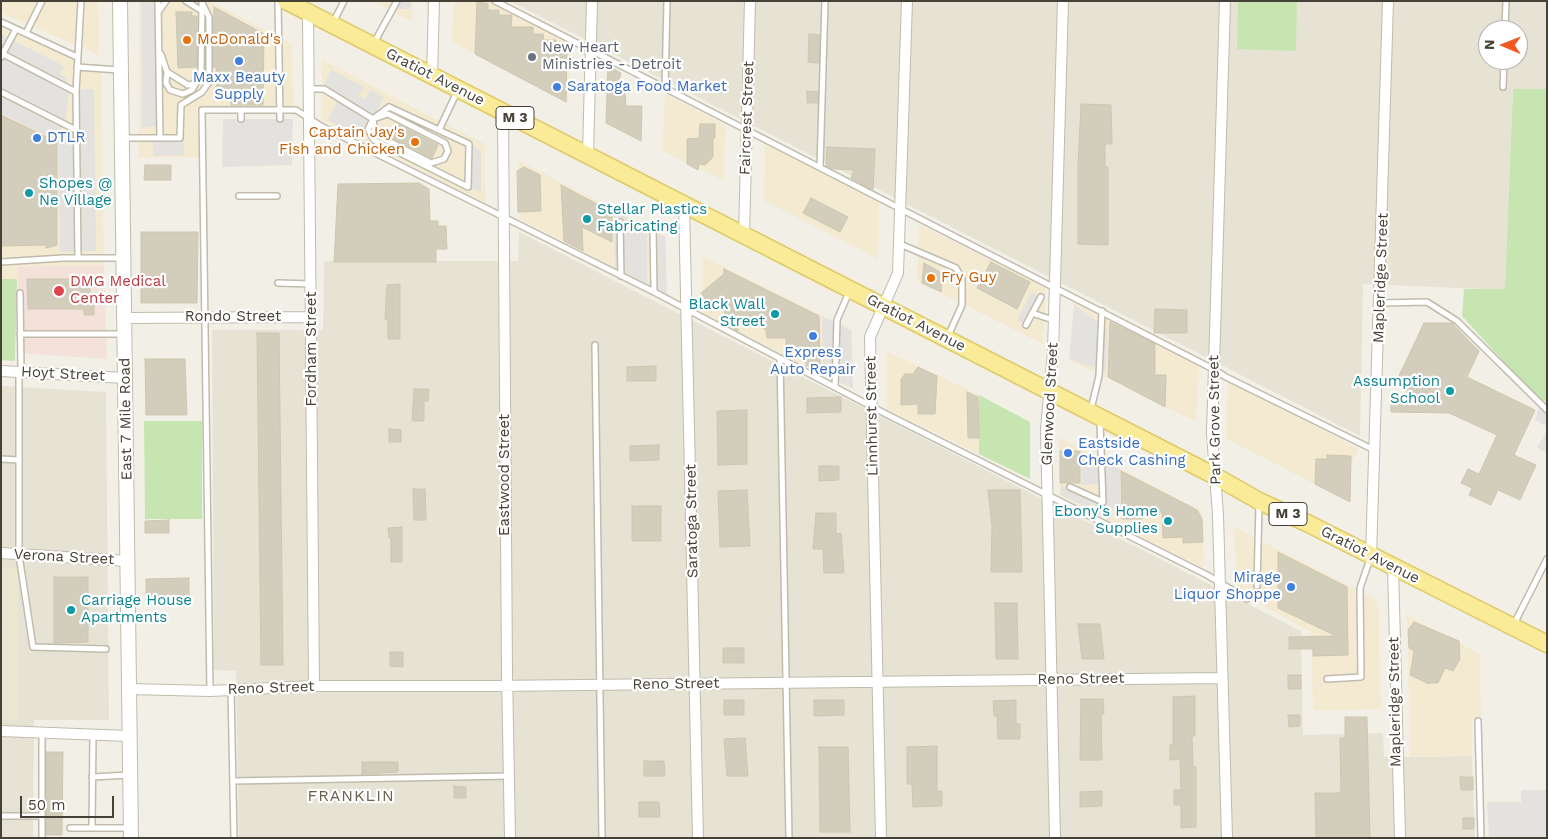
<!DOCTYPE html>
<html>
<head>
<meta charset="utf-8">
<style>
  body { margin:0 }
  #map { position:relative; width:1548px; height:839px; overflow:hidden; background:#f2f0e6; font-family:"Work Sans",sans-serif }
  canvas { display:block }
  .frame { position:absolute; inset:0; border:2px solid #454136; pointer-events:none }
  .north { position:absolute; left:1478px; top:20px; width:50px; height:50px; box-sizing:border-box; background:#fff; border:1px solid #b5b3af; border-radius:50%; rotate:271deg; font-size:14px; font-weight:700; line-height:20px; text-align:center; color:#454136 }
  .north::after { content:''; display:block; margin:auto; width:18px; height:22px; background:#f05a20; clip-path:polygon(50% 0,100% 100%,50% 72%,0 100%) }
  .scale { position:absolute; left:20px; top:796px; width:94px; height:22px; box-sizing:border-box; border:2px solid #454136; border-top:0; padding-left:6px; font-size:15px; line-height:18px; white-space:nowrap; color:#454136; -webkit-text-stroke:4px #fff; paint-order:stroke }
</style>
</head>
<body>
<div id="map">
<canvas width="1548" height="839"></canvas>
<div class="frame"></div>
<div class="north">N</div>
<div class="scale">50 m</div>
</div>
<script>
const g = document.querySelector('canvas').getContext('2d');
g.lineJoin = 'round';
function fill(path, color) {
  g.fillStyle = color;
  g.fill(path, 'evenodd');
}
function poly(rows) {
  const path = new Path2D();
  for (const r of rows) {
    path.moveTo(r[0], r[1]);
    for (let i = 2; i < r.length; i += 2) path.lineTo(r[i], r[i + 1]);
  }
  return path;
}
function stroke(path, color, width, dash) {
  g.strokeStyle = color;
  g.lineWidth = width;
  g.lineCap = dash ? 'butt' : 'round';
  g.setLineDash(dash || []);
  g.stroke(path);
}
function label(font, color, halo, rows, align = 'center') {
  g.font = font + ' "Work Sans",sans-serif';
  g.lineWidth = 4.5;
  g.setLineDash([]);
  g.textBaseline = 'middle';
  g.strokeStyle = halo;
  g.fillStyle = color;
  for (const [text, x, y, turn = 0] of rows) {
    g.save();
    g.translate(x, y);
    g.rotate((+turn || 0) * Math.PI / 180);
    g.textAlign = isNaN(turn) ? turn : align;
    if (halo) g.strokeText(text, 0, 0);
    g.fillText(text, 0, 0);
    g.restore();
  }
}
fill(poly([
  [510,1,1547,1,1547,89,1513,89,1505,290,1363,284,1360,436],
  [1488,30,1518,30,1518,60,1488,60],
  [519,232,1301,631,1303,735,1383,733,1384,757,1472,756,1475,838,239,838,236,671,214,670,212,330,323,330,324,261,518,261],
  [1,386,106,392,109,720,34,720,33,838,1,838,1,719,18,720,18,569,1,567]
]), '#e6e3d5');
fill(poly([
  [1,1,98,1,99,55,1,13],
  [139,1,209,1,292,44,293,109,197,107,199,157,139,158],
  [373,1,413,1,412,22],
  [453,1,487,1,571,44,568,103,452,42],
  [1,27,101,69,104,265,18,267,17,279,1,279],
  [322,60,485,144,485,203,322,120],
  [665,94,725,125,724,181,662,151],
  [765,144,879,203,878,259,764,201],
  [518,160,666,236,667,295,519,219],
  [919,225,1046,285,1043,344,917,281],
  [702,256,852,330,853,390,702,314],
  [1074,303,1199,365,1196,422,1072,361],
  [886,351,979,395,979,454,887,409],
  [1228,380,1359,449,1352,461,1350,502,1226,439],
  [1059,437,1202,511,1204,568,1060,496],
  [1234,527,1378,600,1381,709,1313,711,1311,632,1237,591],
  [1407,615,1480,654,1481,718,1472,719,1472,756,1410,757]
]), '#f4ead2');
fill(poly([
  [1,567,18,568,18,720,1,719]
]), '#ebe7d1');
fill(poly([
  [104,265,107,359,17,353,18,267]
]), '#f3e1da');
fill(poly([
  [1238,1,1297,1,1296,51,1237,49],
  [1513,89,1547,89,1547,401,1539,400,1462,316,1464,289,1505,289],
  [1,279,17,279,15,361,1,360],
  [979,395,1030,422,1030,479,979,454],
  [144,421,202,421,202,519,145,519]
]), '#c7e5b1');
fill(poly([
  [141,1,158,1,160,126,142,127],
  [395,1,411,1,411,9,391,9],
  [1,34,64,66,60,74,67,78,69,93,66,119,55,140,1,113],
  [331,70,364,87,358,96,365,99,370,90,384,97,373,119,369,117,358,137,328,120,339,98,325,90,325,82],
  [76,89,94,89,96,251,60,252,58,141,77,141],
  [223,119,293,119,292,165,222,167],
  [153,138,184,138,184,155,153,156],
  [469,144,481,150,481,192,468,187],
  [614,211,647,228,647,284,615,268],
  [653,232,665,237,667,294,654,288],
  [1031,292,1041,297,1026,325,1017,320],
  [1074,305,1107,328,1106,372,1069,359],
  [822,316,851,330,853,388,823,375],
  [1539,407,1547,410,1547,426,1535,420],
  [1547,430,1547,453,1537,448],
  [1082,454,1101,460,1120,469,1121,509,1111,509,1110,521,1095,512,1094,503,1086,507,1061,495,1061,486,1070,487,1103,502,1102,484,1081,485],
  [1521,790,1547,790,1547,838,1489,838,1487,802,1521,802]
]), '#e3e2de');
const building = poly([
  [477,1,488,4,488,10,499,10,499,15,512,15,511,27,533,27,533,34,543,34,544,40,556,40,556,46,567,47,566,102,475,54,477,1],
  [214,7,264,34,263,105,231,105,231,99,217,99,216,67,213,67,214,7],
  [176,12,192,12,192,16,197,16,197,67,178,68,176,12],
  [809,34,820,35,819,63,808,62,809,34],
  [608,66,621,73,616,92,625,92,626,106,642,106,641,141,606,123,608,66],
  [807,91,818,92,818,103,807,103,807,91],
  [1081,104,1111,105,1112,144,1105,144,1105,167,1108,167,1108,245,1078,244,1078,166,1081,104],
  [1,115,57,142,57,245,46,248,46,245,1,246,1,115],
  [700,124,715,124,715,138,713,139,713,157,705,165,699,164,698,170,687,164,687,139,699,138,700,124],
  [399,125,438,145,432,158,393,138,399,125],
  [827,147,875,149,873,190,851,178,854,170,833,169,826,166,827,147],
  [145,165,171,165,171,180,144,180,145,165],
  [524,167,540,175,541,211,518,212,517,171,524,167],
  [419,183,429,189,430,221,438,221,438,226,446,226,447,249,436,249,436,262,334,262,338,184,419,183],
  [561,185,612,212,612,242,582,227,583,251,564,241,561,185],
  [811,198,848,217,840,232,803,213,811,198],
  [141,232,198,232,197,303,141,303,141,232],
  [991,262,1030,282,1017,309,977,288,991,262],
  [924,263,942,273,941,292,922,283,924,263],
  [724,269,819,316,820,366,806,366,806,355,786,346,786,338,767,338,766,330,737,314,738,331,725,324,724,296,711,306,701,293,724,274,724,269],
  [27,279,90,279,90,303,94,303,94,315,84,315,84,309,28,309,27,279],
  [400,284,400,339,388,339,388,320,385,319,387,285,400,284],
  [1155,309,1187,310,1187,333,1154,333,1155,309],
  [1110,322,1155,344,1155,375,1166,375,1165,407,1108,377,1110,322],
  [1424,323,1452,323,1479,351,1467,377,1535,410,1514,455,1536,465,1520,500,1498,490,1491,505,1469,495,1472,488,1461,483,1468,469,1479,474,1497,435,1449,413,1391,412,1391,403,1416,404,1397,380,1424,323],
  [257,333,279,333,283,665,261,665,257,333],
  [145,359,185,359,187,415,146,415,145,359],
  [656,366,656,381,627,381,627,367,656,366],
  [918,367,937,376,935,414,918,414,918,404,901,405,901,379,905,374,913,374,918,367],
  [414,389,429,389,428,401,424,401,424,421,412,421,414,389],
  [967,392,978,397,979,438,968,438,967,392],
  [841,397,841,412,807,413,807,398,841,397],
  [747,410,747,464,718,465,717,411,747,410],
  [389,429,401,430,401,442,389,442,389,429],
  [659,445,659,460,630,461,630,446,659,445],
  [1060,451,1080,451,1080,483,1060,483,1060,451],
  [1327,455,1351,456,1350,502,1315,484,1316,459,1327,459,1327,455],
  [819,466,839,466,839,480,819,481,819,466],
  [1121,471,1197,510,1202,519,1203,542,1183,543,1183,537,1163,538,1162,512,1142,513,1142,519,1122,519,1121,471],
  [413,489,425,489,426,520,414,520,413,489],
  [747,490,750,546,720,547,718,491,747,490],
  [988,490,1020,490,1022,572,991,572,992,526,988,490],
  [632,506,661,506,661,541,632,541,632,506],
  [816,513,836,513,836,534,841,533,844,573,824,573,823,549,813,549,816,513],
  [169,520,169,533,145,533,145,521,169,520],
  [402,527,402,562,391,562,391,538,389,538,388,528,402,527],
  [1278,552,1347,587,1348,655,1313,656,1313,649,1289,649,1289,637,1336,636,1278,608,1278,552],
  [54,577,88,577,88,642,54,643,54,577],
  [189,578,189,601,146,601,146,579,189,578],
  [995,603,1017,603,1018,659,996,659,995,603],
  [1414,622,1459,641,1460,659,1453,671,1445,668,1438,683,1430,683,1429,684,1410,675,1414,651,1409,648,1408,630,1414,622],
  [1078,624,1100,624,1104,659,1082,659,1078,624],
  [723,648,744,648,744,663,723,663,723,648],
  [390,652,403,652,403,667,390,666,390,652],
  [1288,675,1301,675,1301,689,1288,689,1288,675],
  [1195,696,1195,736,1192,736,1193,767,1196,767,1196,827,1181,828,1181,805,1174,805,1174,790,1181,790,1180,759,1170,760,1170,745,1173,745,1173,697,1195,696],
  [1081,699,1103,699,1104,714,1101,714,1102,760,1080,760,1081,699],
  [724,700,744,700,744,715,724,715,724,700],
  [814,700,844,700,844,715,814,716,814,700],
  [1016,700,1016,724,1020,724,1020,739,998,739,997,716,994,716,993,701,1016,700],
  [1288,715,1300,715,1300,726,1289,727,1288,715],
  [1345,717,1367,717,1370,838,1316,838,1315,793,1341,793,1340,738,1345,738,1345,717],
  [745,738,748,776,727,776,724,739,745,738],
  [937,746,937,791,942,791,942,806,913,807,912,784,907,784,907,747,937,746],
  [819,747,848,747,850,832,820,832,819,747],
  [46,752,63,752,62,835,46,835,46,752],
  [644,761,664,761,665,776,644,776,644,761],
  [362,762,398,762,398,772,362,774,362,762],
  [1460,777,1473,777,1473,790,1461,790,1460,777],
  [454,786,466,787,466,798,454,798,454,786],
  [1102,791,1102,806,1080,807,1080,792,1102,791],
  [639,802,659,802,660,817,639,817,639,802],
  [1463,818,1474,818,1474,829,1463,829,1463,818]
]);
fill(building, '#d3cdbc');
stroke(building, '#cec6b0', 1);
const service = poly([
  [158,1,160,138],
  [186,1,202,11],
  [278,1,280,119],
  [495,1,1213,369,1226,377,1374,450],
  [159,11,166,1],
  [1,22,77,57],
  [333,23,344,1],
  [1505,30,1506,1],
  [26,33,42,1],
  [374,43,397,1],
  [1,53,76,92],
  [161,54,167,72,188,85,194,84],
  [1,57,16,29],
  [77,67,119,70],
  [167,72,166,83,170,90,183,94,192,90,201,74,202,4],
  [1503,87,1504,60],
  [665,88,667,1],
  [309,89,324,89,373,119,388,114,445,143,448,151,444,159,431,163,375,134,373,119],
  [1,92,76,130],
  [389,107,469,144,468,187,374,140,368,129,373,119,389,107],
  [241,110,241,119],
  [439,130,457,92],
  [122,138,180,138,181,105,202,92,209,82,209,17,202,3],
  [820,167,825,1],
  [239,196,277,196],
  [620,222,621,276],
  [653,227,654,292],
  [900,244,956,268,962,279,962,305,948,336],
  [78,258,76,92,81,1],
  [1,262,63,258,123,258],
  [278,283,311,284],
  [20,293,21,372],
  [1381,303,1427,302,1457,321,1547,410],
  [1032,313,1053,320],
  [1026,325,1041,297],
  [20,334,124,334],
  [595,345,602,838],
  [780,358,789,838],
  [19,372,19,555,33,647,106,649],
  [835,386,837,320,849,292],
  [1091,409,1099,376,1102,311],
  [1,459,19,460],
  [1070,487,1103,502,1100,422],
  [1257,586,1259,504],
  [1513,626,1547,559],
  [1327,679,1361,677,1360,588,1370,559],
  [231,689,234,838],
  [210,691,202,110,296,110,321,126,654,292,884,413,1207,575,1247,599],
  [1478,721,1481,838],
  [92,777,129,775],
  [233,781,509,776],
  [1,816,42,816],
  [70,828,129,828],
  [92,828,93,735],
  [42,838,42,733]
]);
const minor = poly([
  [1225,1,1212,433,1218,515,1227,838],
  [308,13,314,686],
  [432,76,434,1],
  [503,112,507,672,510,838],
  [588,155,592,1],
  [684,204,698,838],
  [744,235,750,1],
  [125,318,311,317],
  [1,371,125,378],
  [1,553,127,561],
  [1371,556,1388,1],
  [1393,566,1400,838],
  [129,689,210,691,314,686,493,686,1222,678],
  [1,731,129,736],
  [881,838,870,337,898,273,907,1],
  [1055,838,1046,429,1053,352,1063,1]
]);
const tertiary = poly([
  [120,1,131,838]
]);
const primary = poly([
  [286,1,1215,476,1259,501,1309,524,1547,644]
]);
stroke(service, '#c0bcac', 8);
stroke(minor, '#c0bcac', 12);
stroke(tertiary, '#c0bcac', 16);
stroke(primary, '#deca69', 19);
stroke(service, '#fff', 5);
stroke(minor, '#fff', 10);
stroke(tertiary, '#fff', 14);
stroke(primary, '#faeb98', 16);
for (const [x, y, r, color] of [
  [187,40,5,"#e8710a"],
  [532,57,5,"#6b7280"],
  [239,61,5,"#3f7fe0"],
  [557,87,5,"#3f7fe0"],
  [37,138,5,"#3f7fe0"],
  [415,142,5,"#e8710a"],
  [29,193,5,"#0f9aa8"],
  [587,219,5,"#0f9aa8"],
  [931,278,5,"#e8710a"],
  [59,291,6,"#e0444e"],
  [775,314,5,"#0f9aa8"],
  [813,336,5,"#3f7fe0"],
  [1450,391,5,"#0f9aa8"],
  [1068,453,5,"#3f7fe0"],
  [1168,521,5,"#0f9aa8"],
  [1291,587,5,"#3f7fe0"],
  [71,610,5,"#0f9aa8"]
]) {
  const dot = new Path2D();
  dot.arc(x, y, r, 0, 2 * Math.PI);
  g.fillStyle = color;
  g.fill(dot);
  stroke(dot, '#fff', 2);
}
for (const [x, y, w] of [
  [515,118,38],
  [1288,514,38]
]) {
  const box = new Path2D();
  box.roundRect(x - w / 2, y - 11.5, w, 23, 4);
  g.fillStyle = '#fff';
  g.fill(box);
  stroke(box, '#454136', 1);
}
label('bold 14px', '#454136', null, [
  ["M 3",515,118],
  ["M 3",1288,514]
]);
label('15px', '#c56008', '#fff', [
  ["McDonald's",197,40],
  ["Captain Jay's",405,133,"right"],
  ["Fish and Chicken",405,150,"right"],
  ["Fry Guy",941,278]
], 'left');
label('15px', '#5b616d', '#fff', [
  ["New Heart",542,48],
  ["Ministries - Detroit",542,65]
], 'left');
label('15px', '#454136', '#fff', [
  ["Gratiot Avenue",435,77,27],
  ["Faircrest Street",747,118,-88],
  ["Mapleridge Street",1381,278,-88],
  ["Rondo Street",233,317],
  ["Gratiot Avenue",916,323,27],
  ["Fordham Street",312,349,-90],
  ["Hoyt Street",63,374,3],
  ["Glenwood Street",1050,404,-87],
  ["Linnhurst Street",872,416,-91],
  ["East 7 Mile Road",126,419,-91],
  ["Park Grove Street",1215,420,-91],
  ["Eastwood Street",505,475,-90],
  ["Saratoga Street",692,521,-91],
  ["Gratiot Avenue",1370,555,27],
  ["Verona Street",64,557,3],
  ["Reno Street",1081,679,-1],
  ["Reno Street",676,684,-1],
  ["Reno Street",271,688,-2],
  ["Mapleridge Street",1395,702,-91]
]);
label('15px', '#366cbe', '#fff', [
  ["Maxx Beauty",239,78,"center"],
  ["Supply",239,95,"center"],
  ["Saratoga Food Market",567,87],
  ["DTLR",47,138],
  ["Express",813,353,"center"],
  ["Auto Repair",813,370,"center"],
  ["Eastside",1078,444],
  ["Check Cashing",1078,461],
  ["Mirage",1281,578,"right"],
  ["Liquor Shoppe",1281,595,"right"]
], 'left');
label('15px', '#0d838f', '#fff', [
  ["Shopes @",39,184],
  ["Ne Village",39,201],
  ["Stellar Plastics",597,210],
  ["Fabricating",597,227],
  ["Black Wall",765,305,"right"],
  ["Street",765,322,"right"],
  ["Assumption",1440,382,"right"],
  ["School",1440,399,"right"],
  ["Ebony's Home",1158,512,"right"],
  ["Supplies",1158,529,"right"],
  ["Carriage House",81,601],
  ["Apartments",81,618]
], 'left');
label('15px', '#be3a42', '#fff', [
  ["DMG Medical",70,282],
  ["Center",70,299]
], 'left');
g.letterSpacing = '1px';
label('16px', '#67604e', '#fff', [
  ["FRANKLIN",351,796]
]);
g.letterSpacing = '0px';
</script>
</body>
</html>
